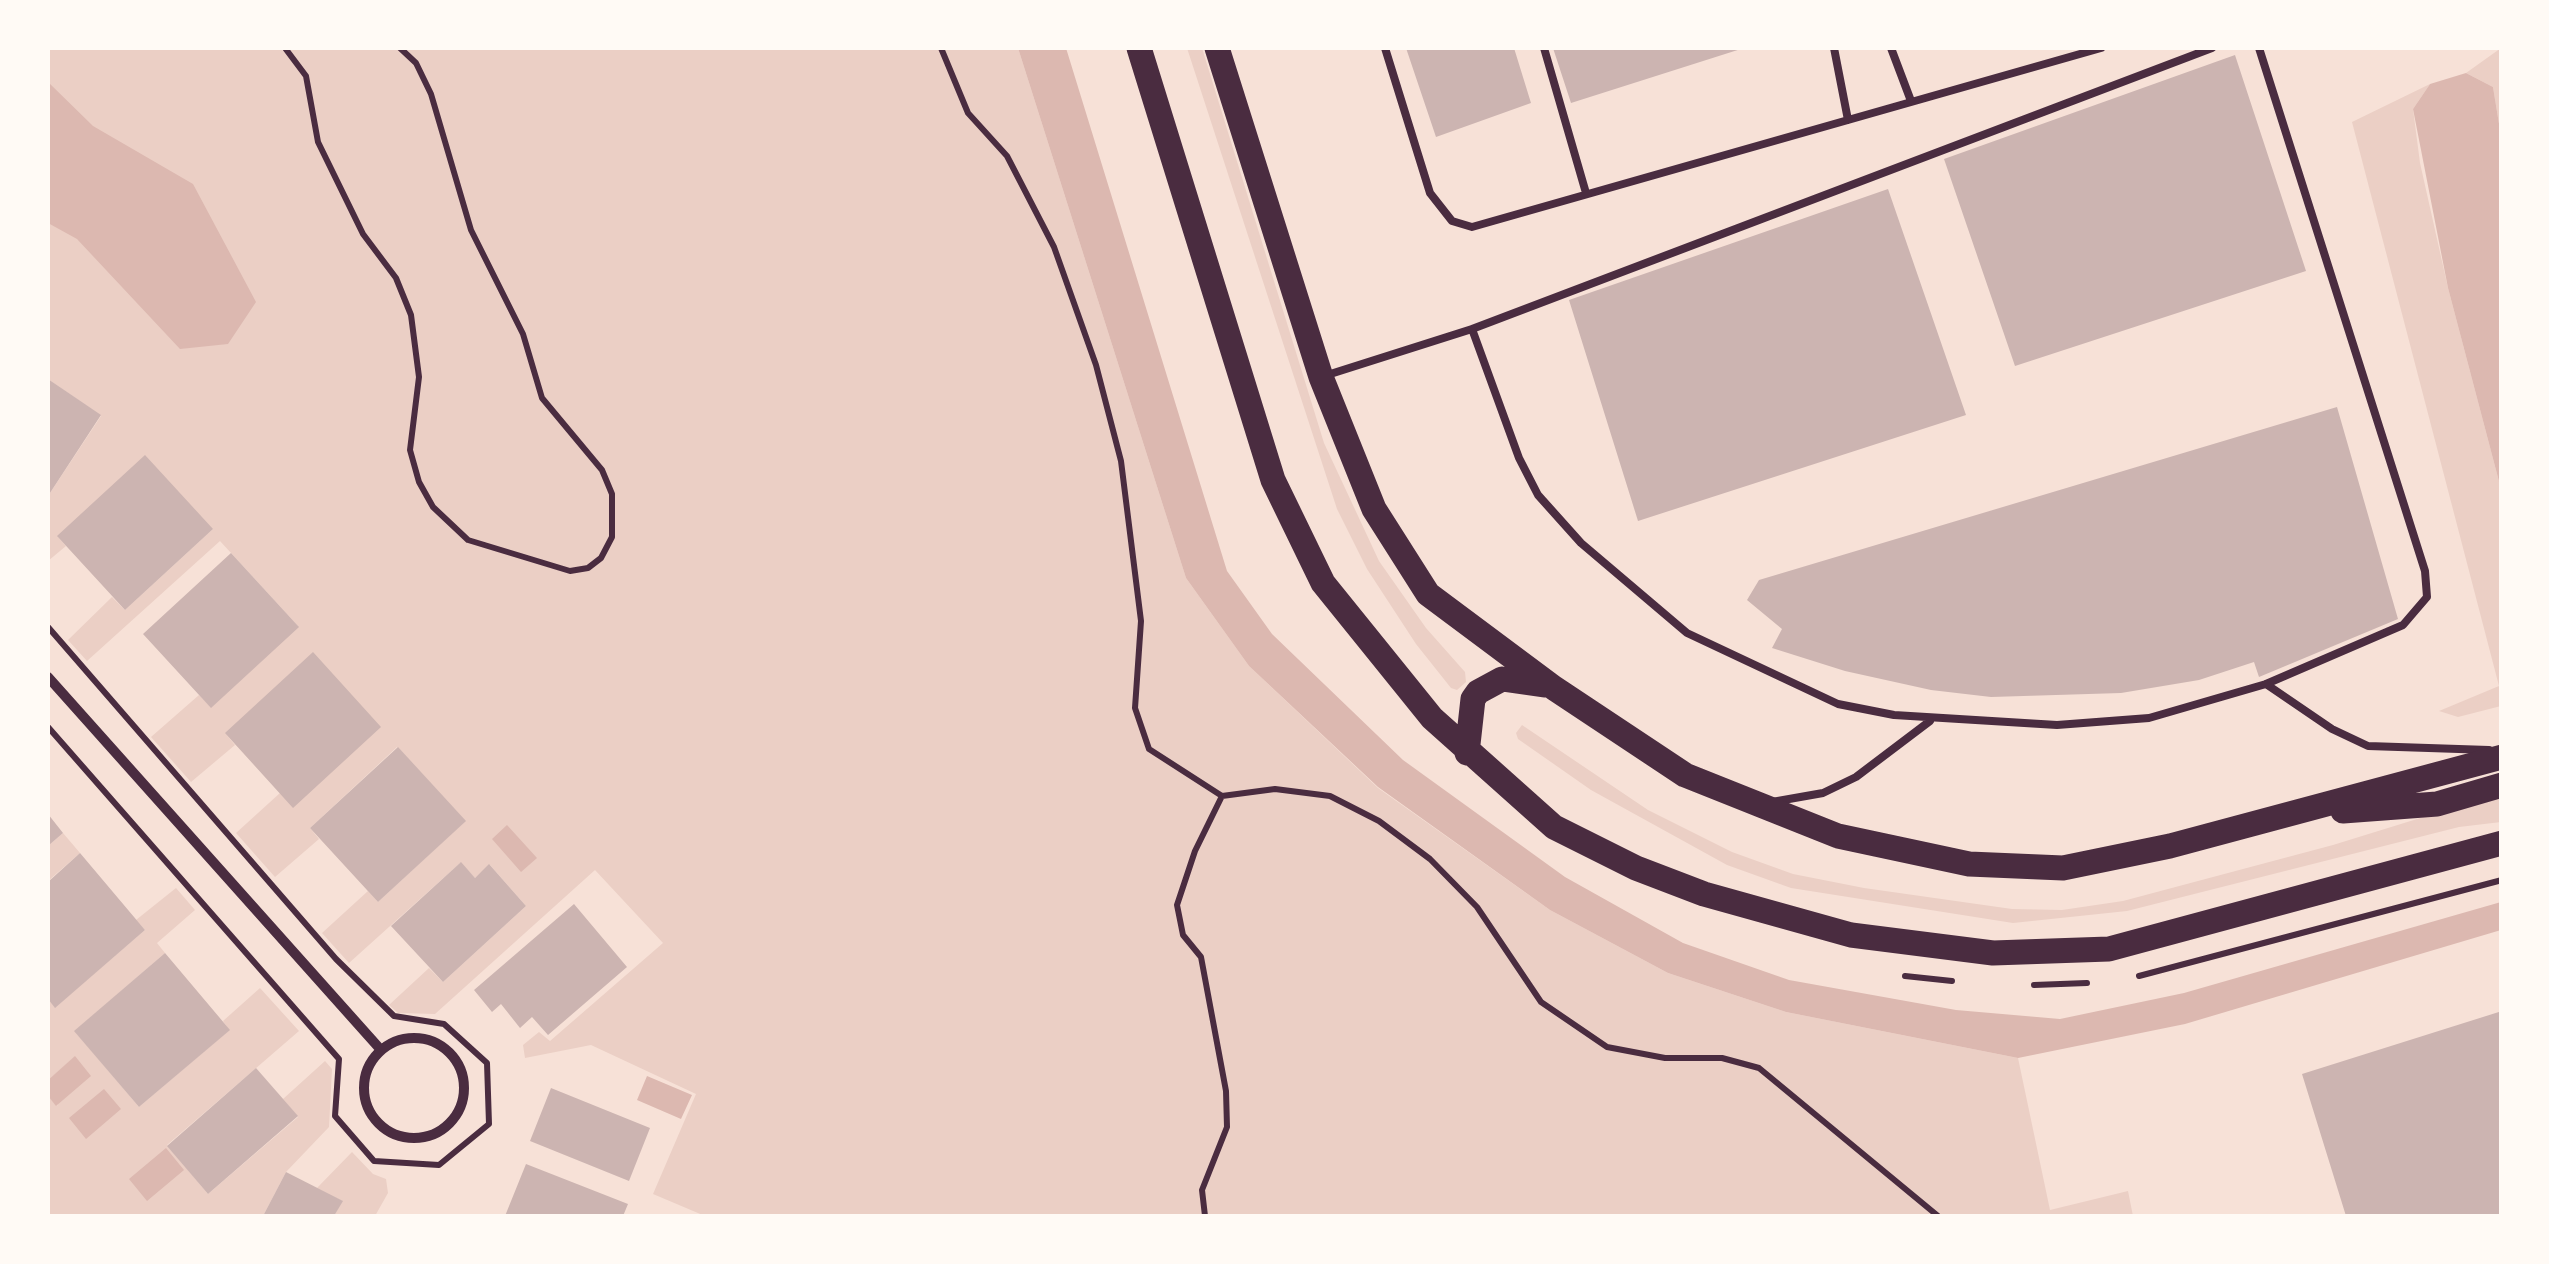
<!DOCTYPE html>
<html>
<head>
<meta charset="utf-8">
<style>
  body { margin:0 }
  #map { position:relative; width:2549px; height:1264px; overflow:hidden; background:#f7e1d7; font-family:Signika,sans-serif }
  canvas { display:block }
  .frame { position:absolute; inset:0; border:50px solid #fffaf5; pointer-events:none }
</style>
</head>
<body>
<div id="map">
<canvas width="2549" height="1264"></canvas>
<div class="frame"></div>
</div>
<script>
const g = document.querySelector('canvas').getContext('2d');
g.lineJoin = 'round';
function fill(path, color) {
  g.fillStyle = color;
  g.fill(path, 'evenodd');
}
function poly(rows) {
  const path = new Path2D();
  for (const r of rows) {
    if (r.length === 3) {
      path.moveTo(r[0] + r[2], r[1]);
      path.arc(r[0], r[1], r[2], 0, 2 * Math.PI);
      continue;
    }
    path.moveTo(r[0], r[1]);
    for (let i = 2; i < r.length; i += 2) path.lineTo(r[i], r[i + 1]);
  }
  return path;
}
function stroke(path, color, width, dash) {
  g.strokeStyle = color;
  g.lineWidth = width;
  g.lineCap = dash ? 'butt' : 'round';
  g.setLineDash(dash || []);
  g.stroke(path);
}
fill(poly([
  [48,48,1018,48,1186,578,1249,666,1378,788,1550,910,1668,973,1786,1012,2018,1058,2050,1210,2128,1191,2133,1216,705,1216,653,1194,696,1094,591,1045,525,1058,523,1045,539,1032,550,1041,663,943,595,870,435,1014,398,1013,389,1005,429,968,443,982,526,906,490,865,475,878,460,863,349,963,322,933,368,891,378,902,465,821,397,747,310,828,319,839,275,877,236,833,280,793,225,733,235,745,191,782,151,737,199,695,211,707,298,626,220,541,87,661,68,640,112,597,125,610,213,529,58,537,66,546,48,561,48,496,101,416,48,379],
  [1187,48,1202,48,1324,443,1379,561,1426,628,1465,672,1466,682,1457,690,1451,688,1416,644,1367,569,1337,509],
  [2501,48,2501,136,2493,87,2466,73],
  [2430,84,2413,109,2420,163,2448,288,2501,489,2501,706,2458,717,2439,711,2499,686,2352,122],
  [1522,725,1648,810,1732,852,1793,874,1864,888,2012,909,2062,910,2123,901,2333,845,2501,793,2501,822,2459,827,2127,911,2013,923,1791,888,1727,865,1591,790,1518,739,1516,733],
  [63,833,80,853,48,881,48,846],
  [176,888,195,910,157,943,165,953,75,1031,139,1107,229,1030,223,1021,260,988,299,1031,167,1145,208,1194,298,1117,283,1099,325,1061,332,1069,329,1127,286,1172,263,1216,48,1216,48,1096,57,1106,75,1057,48,1080,48,999,55,1007,145,930,136,920],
  [352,1152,373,1174,386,1179,388,1193,375,1216,334,1216,342,1201,317,1188]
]), '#ebcfc5');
fill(poly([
  [1018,48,1066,48,1227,571,1272,634,1403,760,1565,877,1683,943,1789,980,1956,1010,2060,1019,2184,993,2501,902,2501,930,2185,1024,2018,1058,1786,1012,1668,973,1550,910,1378,787,1249,666,1186,578],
  [2466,73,2493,87,2501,136,2501,489,2448,288,2413,109,2430,84],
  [48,82,93,126,193,184,256,302,228,344,180,349,77,239,48,223],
  [507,825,537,858,521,872,492,839],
  [75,1056,91,1076,56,1106,48,1096,48,1080],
  [647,1076,692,1095,681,1119,637,1100],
  [104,1089,121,1109,86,1139,69,1118],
  [166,1148,184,1170,147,1201,129,1179]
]), '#dcb8b0');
fill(poly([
  [1406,48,1514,48,1531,103,1436,137],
  [1553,48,1744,48,1571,103],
  [2235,55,2306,271,2015,366,1944,159],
  [1888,189,1966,415,1638,521,1569,300],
  [48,379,101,415,48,496],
  [2337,407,2398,619,2259,677,2254,662,2199,680,2121,693,1991,697,1931,690,1845,671,1772,648,1782,629,1747,600,1759,580],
  [145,455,213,529,125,610,57,536],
  [231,553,299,627,211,708,143,634],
  [313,652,381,727,293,808,225,733],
  [398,747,466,821,378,902,310,828],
  [48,814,63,833,48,846],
  [80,853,145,930,55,1008,48,999,48,882],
  [461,862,475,878,489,864,526,906,443,982,391,926],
  [574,904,627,967,548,1035,532,1017,520,1028,501,1004,492,1012,474,990],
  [165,953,230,1030,139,1107,74,1031],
  [2502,1011,2502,1216,2346,1216,2302,1074],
  [256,1068,298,1116,208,1194,167,1146],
  [551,1088,650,1128,629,1181,530,1141],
  [526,1164,628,1204,623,1216,505,1216],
  [286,1172,343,1201,334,1216,263,1216]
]), '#ccb4b1');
stroke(poly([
  [285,48,306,76,318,142,363,234,396,278,411,315,419,377,410,450,419,482,433,507,468,540,570,571,588,568,601,558,612,537,612,494,602,470,542,398,523,334,471,230,431,94,416,63,400,48],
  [941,48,968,113,1007,156,1054,247,1096,365,1121,461,1141,621,1135,708,1149,749,1222,796,1275,789,1330,796,1379,821,1430,859,1477,907,1541,1002,1607,1047,1665,1058,1722,1058,1759,1068,1938,1216],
  [48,627,336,959,394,1016,444,1024,487,1063,489,1124,439,1165,374,1161,335,1116,339,1059,48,727],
  [1905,976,1952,981],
  [2139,976,2502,880],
  [2034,985,2087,983],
  [1205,1216,1202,1190,1227,1127,1226,1091,1201,957,1183,935,1177,905,1195,851,1222,796]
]), '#4a2c40', 6);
stroke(poly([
  [1385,48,1430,193,1452,221,1472,227,2101,48],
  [1544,48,1586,193],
  [1834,48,1848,120],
  [1891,48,1911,101],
  [2212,48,1472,329,1519,458,1538,495,1581,543,1687,633,1838,704,1894,715,2057,725,2149,718,2266,684,2403,625,2427,597,2425,571,2259,48],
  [1324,376,1472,329],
  [2266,684,2332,729,2368,746,2489,750],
  [1772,802,1823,793,1856,777,1930,721]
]), '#4a2c40', 8);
stroke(poly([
  [48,677,381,1050],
  [414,1088,50]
]), '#4a2c40', 10);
stroke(poly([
  [1139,48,1273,480,1323,583,1432,718,1554,827,1636,868,1704,894,1851,935,1993,953,2109,949,2502,843],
  [1217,48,1321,377,1374,509,1428,594,1554,688,1685,775,1838,836,1969,864,2063,868,2170,846,2502,757],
  [1467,753,1473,699,1478,692,1502,679,1544,685],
  [2343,811,2437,804,2502,785]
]), '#4a2c40', 25);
</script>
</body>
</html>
